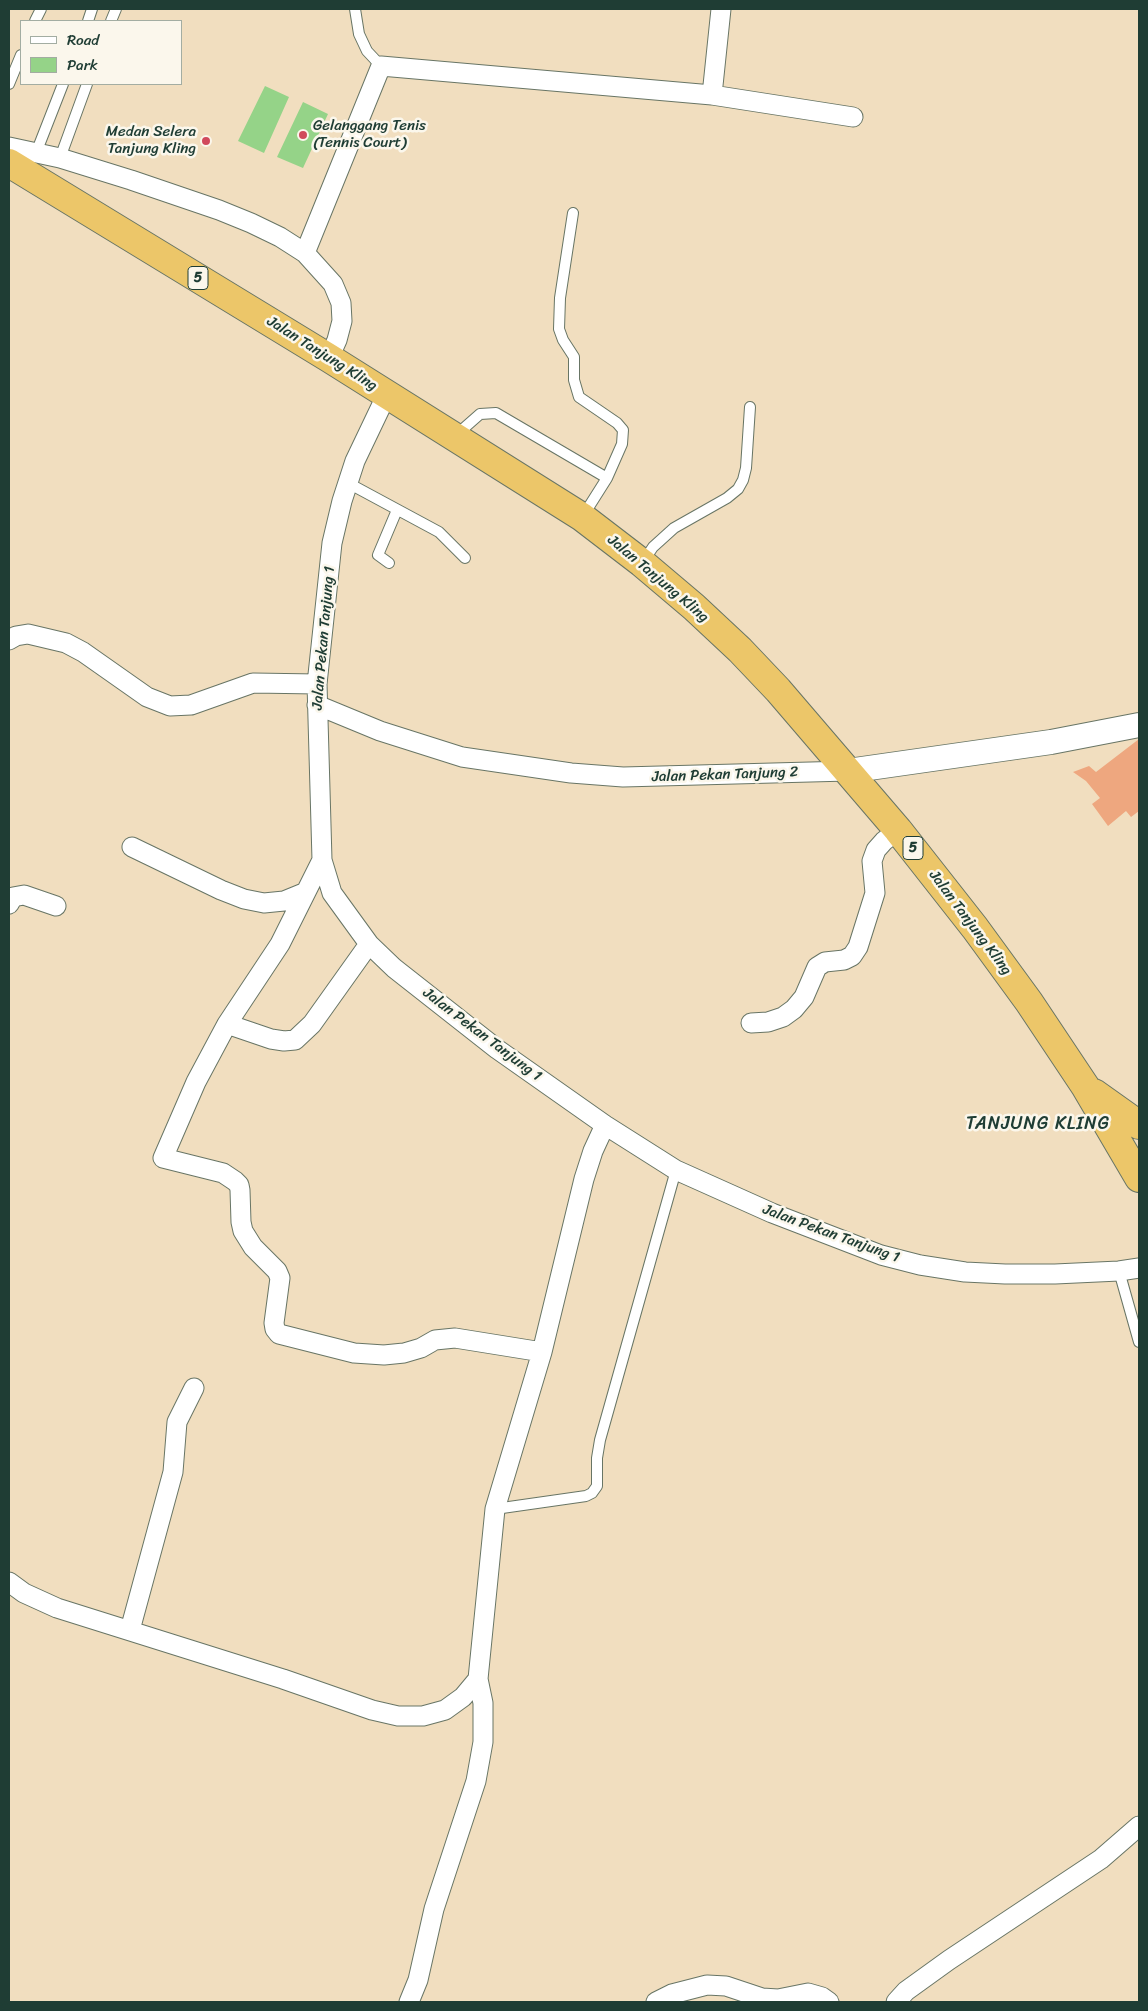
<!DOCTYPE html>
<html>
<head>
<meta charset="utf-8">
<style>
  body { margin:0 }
  #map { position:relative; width:1148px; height:2011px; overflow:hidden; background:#f1debf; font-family:Sriracha,sans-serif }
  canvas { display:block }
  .frame { position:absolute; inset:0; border:10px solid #1f3d34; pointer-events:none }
  .legend { position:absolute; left:20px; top:20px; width:162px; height:65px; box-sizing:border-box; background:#fbf7ec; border:1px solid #a3ada2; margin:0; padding:6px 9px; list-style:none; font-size:15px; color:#1f3d34 }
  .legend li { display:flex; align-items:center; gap:10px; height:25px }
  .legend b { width:25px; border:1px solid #a3ada2 }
</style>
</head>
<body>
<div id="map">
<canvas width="1148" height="2011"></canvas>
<div class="frame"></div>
<ul class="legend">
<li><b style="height:6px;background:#fff"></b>Road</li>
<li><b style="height:14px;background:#95d388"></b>Park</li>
</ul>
</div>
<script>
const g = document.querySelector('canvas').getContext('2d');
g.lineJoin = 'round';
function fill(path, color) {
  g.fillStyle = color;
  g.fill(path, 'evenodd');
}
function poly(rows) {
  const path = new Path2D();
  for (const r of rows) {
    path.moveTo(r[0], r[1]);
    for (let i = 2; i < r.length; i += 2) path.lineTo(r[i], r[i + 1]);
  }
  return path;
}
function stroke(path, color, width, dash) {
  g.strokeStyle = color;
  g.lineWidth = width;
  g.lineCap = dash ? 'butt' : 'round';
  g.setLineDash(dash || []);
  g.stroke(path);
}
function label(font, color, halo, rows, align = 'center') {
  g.font = font + ' Sriracha,sans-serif';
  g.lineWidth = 5;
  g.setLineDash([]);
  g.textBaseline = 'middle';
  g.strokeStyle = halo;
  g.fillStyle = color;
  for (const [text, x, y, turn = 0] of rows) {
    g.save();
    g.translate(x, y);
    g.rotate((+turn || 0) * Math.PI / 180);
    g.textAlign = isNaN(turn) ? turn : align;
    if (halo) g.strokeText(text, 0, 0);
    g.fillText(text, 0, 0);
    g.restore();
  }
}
fill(poly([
  [265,86,289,97,264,153,238,141],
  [303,102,328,114,303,168,277,157]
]), '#95d388');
fill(poly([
  [1139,739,1139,811,1131,817,1126,811,1108,826,1092,804,1100,798,1086,781,1073,772,1089,766,1096,772]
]), '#eea77f');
const service = poly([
  [355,9,359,34,367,51,381,66],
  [35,21,41,9],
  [88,21,92,9],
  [111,21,116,9],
  [9,84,21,55],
  [36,153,63,84],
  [60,158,87,84],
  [573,213,560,298,559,329,563,340,574,357,574,380,579,397,617,423,623,430,622,444,607,478],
  [455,436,480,414,496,413,607,478,583,516],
  [348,483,439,532,465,558],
  [643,562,653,547,674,528,727,498,738,489,743,480,746,468,750,407],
  [389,563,378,555,397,510],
  [1119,1271,1139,1342],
  [495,1509,586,1496,592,1493,597,1486,597,1458,600,1440,676,1170]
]);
const minor = poly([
  [712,95,721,9],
  [9,147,60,158,131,180,219,210,251,223,280,237,305,253,333,284,341,303,342,321,337,340,329,358],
  [305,253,381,66,712,95,853,117],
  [387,394,355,461,342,501,332,543,317,684,322,860,332,893,369,944,394,968,497,1049,605,1125,676,1170,772,1213,881,1255,920,1265,965,1272,1005,1274,1055,1274,1119,1271,1139,1268],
  [9,640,16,636,28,634,66,643,83,652,147,697,170,706,191,705,253,683,317,684],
  [317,705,380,731,462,757,571,773,623,777,848,771],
  [132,847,221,890,244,899,264,903,284,901,306,892],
  [322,860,280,944,227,1024,196,1082,163,1158,223,1173,235,1181,239,1185,240,1190,241,1222,243,1231,253,1247,277,1271,280,1278,274,1323,275,1329,279,1334,354,1353,384,1355,404,1353,421,1348,435,1340,455,1338,542,1352],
  [9,904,13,897,24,895,56,906],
  [751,1023,768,1022,783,1017,794,1009,804,997,817,967,825,962,844,960,852,956,858,947,875,893,872,861,876,850,884,841,898,830],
  [227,1024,271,1039,284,1041,295,1040,312,1024,369,944],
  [9,1582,24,1593,57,1608,283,1679,372,1710,398,1716,423,1716,445,1710,463,1697,478,1679],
  [130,1630,173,1472,177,1422,194,1388],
  [409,2002,418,1980,434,1909,476,1781,483,1742,483,1703,478,1679,495,1509,542,1352,584,1179,593,1151,605,1125],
  [656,2002,672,1994,707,1985,726,1986,762,1998,778,1999,808,1993,822,1997,829,2002],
  [896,2002,906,1991,949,1960,1101,1859,1139,1826]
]);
const tertiary = poly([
  [848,771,1051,742,1139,725]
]);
const trunk = poly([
  [9,163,329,358,582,517,642,563,694,607,740,650,778,690,898,830,975,928,1029,1002,1085,1086,1139,1178],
  [1094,1093,1139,1125]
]);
stroke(service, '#687565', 12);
stroke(minor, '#687565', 21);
stroke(tertiary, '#687565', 26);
stroke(trunk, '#687565', 30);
stroke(service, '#fff', 10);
stroke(minor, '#fff', 19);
stroke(tertiary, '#fff', 24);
stroke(trunk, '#ecc669', 28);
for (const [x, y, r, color] of [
  [303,135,5,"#d1495b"],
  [206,141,5,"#d1495b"]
]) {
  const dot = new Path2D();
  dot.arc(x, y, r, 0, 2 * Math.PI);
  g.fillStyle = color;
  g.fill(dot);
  stroke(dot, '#fbf7ec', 2);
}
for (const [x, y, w] of [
  [198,278,20],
  [913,848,20]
]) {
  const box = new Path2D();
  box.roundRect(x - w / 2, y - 11.5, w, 23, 4);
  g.fillStyle = '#fbf7ec';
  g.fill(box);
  stroke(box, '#1f3d34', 1);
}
label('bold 14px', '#1f3d34', null, [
  ["5",198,278],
  ["5",913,848]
]);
label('15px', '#1f3d34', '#fbf7ec', [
  ["Gelanggang Tenis",313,126],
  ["(Tennis Court)",313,143],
  ["Medan Selera",196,132,"right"],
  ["Tanjung Kling",196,149,"right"]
], 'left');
label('15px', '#1f3d34', '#fbf7ec', [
  ["Jalan Tanjung Kling",322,354,32],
  ["Jalan Tanjung Kling",658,579,40],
  ["Jalan Pekan Tanjung 1",324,638,-85],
  ["Jalan Pekan Tanjung 2",725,775,-2],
  ["Jalan Tanjung Kling",970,923,53],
  ["Jalan Pekan Tanjung 1",482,1035,37],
  ["Jalan Pekan Tanjung 1",831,1234,20]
]);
g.letterSpacing = '1px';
label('18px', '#1f3d34', '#fbf7ec', [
  ["TANJUNG KLING",1038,1124]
]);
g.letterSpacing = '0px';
</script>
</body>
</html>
